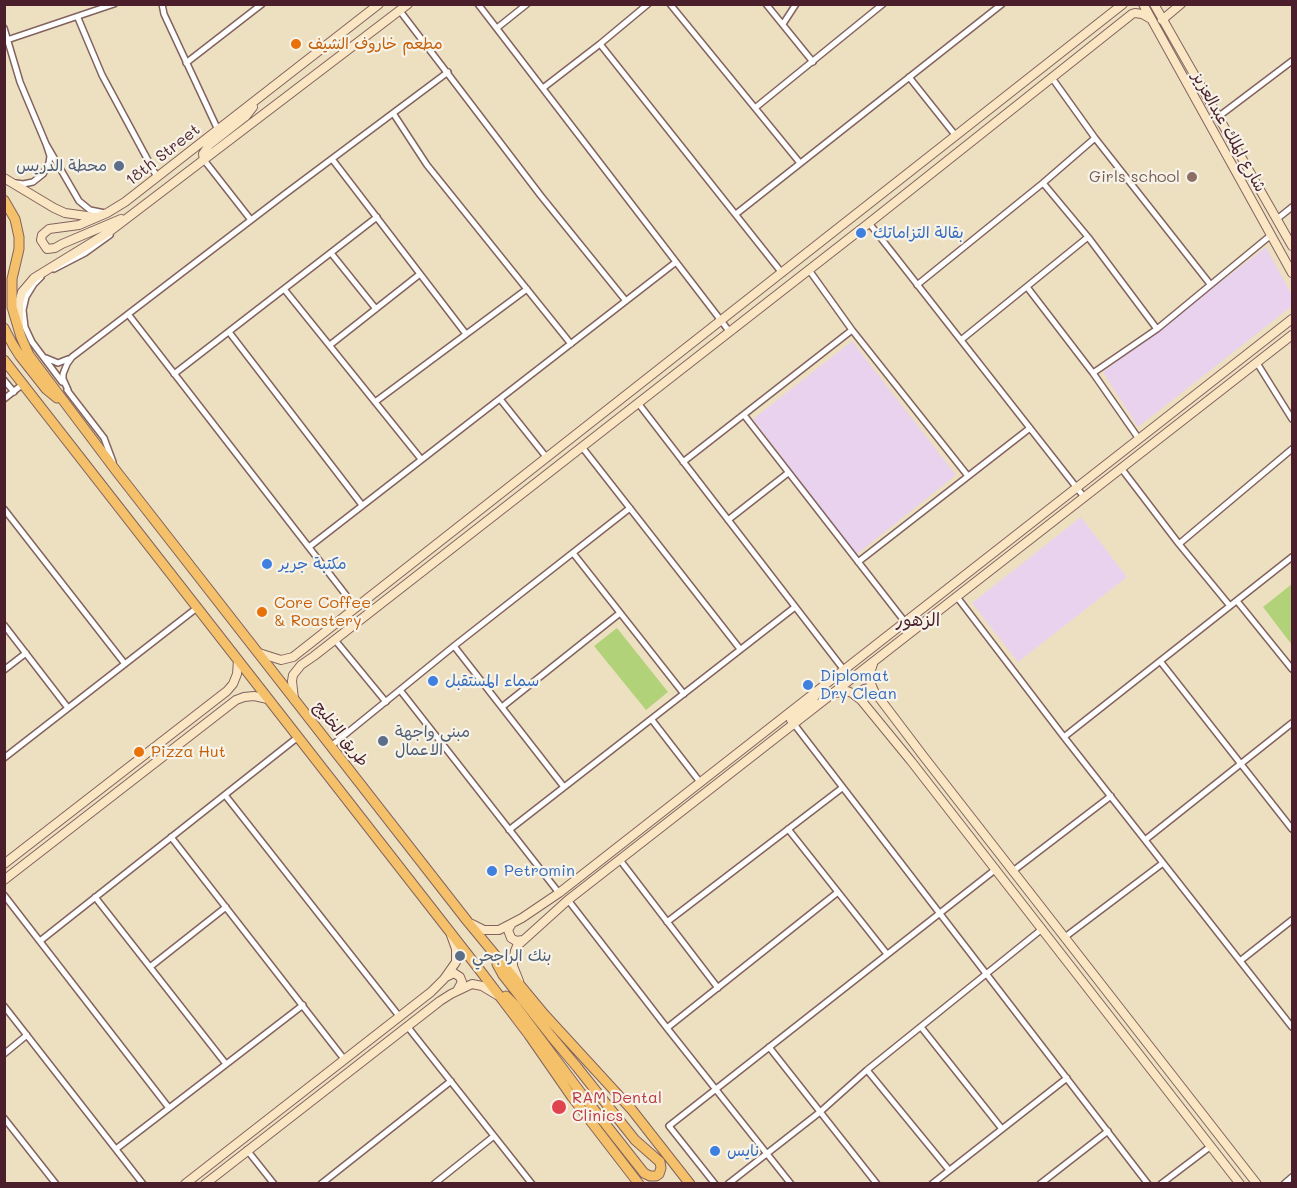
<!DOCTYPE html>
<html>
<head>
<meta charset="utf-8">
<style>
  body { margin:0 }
  #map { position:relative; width:1297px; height:1188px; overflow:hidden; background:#ede0c0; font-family:Mali,sans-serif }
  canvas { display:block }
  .frame { position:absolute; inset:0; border:6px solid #4a1f2b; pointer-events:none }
</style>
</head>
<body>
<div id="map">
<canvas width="1297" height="1188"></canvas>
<div class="frame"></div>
</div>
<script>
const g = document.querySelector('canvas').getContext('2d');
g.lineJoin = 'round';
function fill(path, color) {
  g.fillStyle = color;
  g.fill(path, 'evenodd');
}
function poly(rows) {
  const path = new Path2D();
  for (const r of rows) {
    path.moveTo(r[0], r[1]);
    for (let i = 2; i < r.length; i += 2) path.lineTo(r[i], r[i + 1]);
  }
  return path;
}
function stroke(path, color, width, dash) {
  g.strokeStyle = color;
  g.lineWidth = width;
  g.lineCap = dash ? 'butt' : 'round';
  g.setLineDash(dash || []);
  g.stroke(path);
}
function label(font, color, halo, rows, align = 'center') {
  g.font = font + ' Mali,"Playpen Sans Arabic",sans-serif';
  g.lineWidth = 4.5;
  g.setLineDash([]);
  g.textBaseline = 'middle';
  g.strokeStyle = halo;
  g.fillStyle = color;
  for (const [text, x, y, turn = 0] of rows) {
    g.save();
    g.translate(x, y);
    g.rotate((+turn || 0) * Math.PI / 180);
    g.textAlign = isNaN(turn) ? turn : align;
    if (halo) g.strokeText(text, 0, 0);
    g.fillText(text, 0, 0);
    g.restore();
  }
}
fill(poly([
  [1266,247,1292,295,1292,306,1138,427,1103,372],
  [852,341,956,475,856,555,753,419],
  [1081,517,1127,577,1018,662,972,603]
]), '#e9d2ed');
fill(poly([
  [1292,584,1292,645,1263,607],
  [617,628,668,692,646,710,594,646]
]), '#b2d27a');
const street = poly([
  [162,4,164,14,218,130],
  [478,4,729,331],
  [670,4,800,163],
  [766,4,813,62],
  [400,11,541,196,626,301],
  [78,18,102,75,157,177],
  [783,24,796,4],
  [4,28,20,82,46,144],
  [497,28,527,4],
  [7,40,114,4],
  [600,44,648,4],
  [186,63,262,4],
  [909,77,956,136],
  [1052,78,1095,138,1210,284],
  [543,88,600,44,782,273],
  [755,108,883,4],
  [393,113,427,165,571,344],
  [1218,117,1292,61],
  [332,159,466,334],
  [204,160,251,220],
  [16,183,23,184,33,182,43,174,49,163,50,156,46,144,79,201,90,210,105,213],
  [1043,183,1088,237,1157,329],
  [736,214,1002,4],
  [1277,219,1292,207],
  [869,223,1084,497],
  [331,253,376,309],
  [54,269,85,253,110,235],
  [809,270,852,330,968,476],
  [41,277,34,284,26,297,23,310,25,327,32,342,62,382],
  [917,285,1043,183,1095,138],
  [1027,287,1093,373,1157,329,1271,235],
  [284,289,421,459],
  [128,314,356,608],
  [229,332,362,505],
  [961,340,1088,237],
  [330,345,420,274],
  [46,358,58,363,68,359],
  [1257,363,1292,419],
  [1093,373,1139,439],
  [174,374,377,217],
  [4,380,14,392],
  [67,390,104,438,113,462],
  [68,390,63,379,63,374,67,364,72,357,285,194,448,72],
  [4,399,23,384],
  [500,399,547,458],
  [375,402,527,289],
  [638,403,844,670],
  [744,415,905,622],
  [582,447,740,649],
  [683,462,852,330],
  [1121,468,1179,544,1230,606],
  [4,509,125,664],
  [728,520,788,473],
  [1179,544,1292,449],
  [309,547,676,262],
  [573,553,684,694],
  [858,562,1030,428],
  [957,597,1064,737,1292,1027],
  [1237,601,1292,669],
  [4,625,68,708],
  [335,640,386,702],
  [454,646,564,787],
  [1160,661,1292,829],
  [4,670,26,653],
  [400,690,559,893],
  [502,707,620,613],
  [652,720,700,782],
  [794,724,1148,1184],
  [1064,737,1292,557],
  [331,746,454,646,630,508],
  [4,758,198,607],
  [225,795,399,1016],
  [788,829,887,954],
  [509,830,795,607],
  [171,837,344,1059],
  [1145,840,1292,723],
  [620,860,718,988],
  [1013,871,1111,796],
  [4,895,169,1108],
  [95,897,226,1064],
  [568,900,667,1028,791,1184],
  [667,922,842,788],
  [1065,937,1163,863],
  [40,941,298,737],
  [1240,961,1292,920],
  [150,967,226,907],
  [4,1006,143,1184],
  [407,1026,532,1184],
  [921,1027,1002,1129],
  [667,1028,838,892],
  [769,1047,877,1184],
  [4,1054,27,1035],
  [867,1070,949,1170],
  [4,1118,56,1184],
  [116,1149,303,1005],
  [247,1150,274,1184],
  [321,1184,451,1081],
  [434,1184,494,1136],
  [715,1184,669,1126,996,869],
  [728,1184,820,1112,867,1070,1042,929],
  [932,1184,1067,1078],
  [1040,1184,1108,1131],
  [1161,1184,1211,1146],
  [1284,1184,1292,1177]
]);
const secondary = poly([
  [1143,4,1292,273],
  [1154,4,1292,246],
  [1162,20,1181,4],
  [204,160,203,154,209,145,246,116,253,107],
  [4,178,54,208,65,213,94,217],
  [121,219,62,244,55,248,47,249,41,240,42,235,49,229,79,225,107,213,125,202,379,4],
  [19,324,19,303,22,292,34,278,109,232,408,4],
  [259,653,281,660,293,657,1123,4],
  [873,664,870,673,869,679,874,691,924,757,1257,1184],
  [835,693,847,691,852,693,861,700,911,761,1240,1184],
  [294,699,292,681,293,675,301,665,314,656,869,223,1132,14,1135,13,1142,14,1151,19],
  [861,700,860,693,864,689,871,688,874,691],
  [794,724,791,720,793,717,811,702,816,695],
  [4,864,227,691,233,684,237,674,238,660],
  [4,880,236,700,244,697,254,696,268,699],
  [472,924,484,930,499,930,522,918,559,893,1292,319],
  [511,925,508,930,511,938,516,941,523,940],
  [446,977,454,973,460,977,462,982,458,989],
  [519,981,513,966,513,961,515,951,517,946,568,900,1292,335],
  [185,1184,431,992,444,979,456,962,456,949,451,935],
  [205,1184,440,1001,451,994,472,984,482,986,497,995]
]);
const primary = poly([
  [4,200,15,219,19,237,19,249,12,279,12,307,21,337,29,355,117,472,468,922,544,1014,632,1110,690,1184],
  [4,328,13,345,20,356,46,389,57,398],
  [4,360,482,973,529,1035,572,1097,639,1184],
  [497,964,503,975,551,1036,577,1067,635,1140,660,1162,661,1168,659,1174,656,1176,650,1176,644,1173,581,1093,515,1005,506,996]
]);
stroke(street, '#83635f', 8);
stroke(secondary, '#83635f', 10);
stroke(primary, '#83635f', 11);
stroke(street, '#fff', 5);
stroke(secondary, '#fbe6c3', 8);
stroke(primary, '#f4c16a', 9);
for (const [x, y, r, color] of [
  [296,44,6,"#e8710a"],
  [119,166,6,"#5c6f8a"],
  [1192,177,6,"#8d6e63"],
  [861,233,6,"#3f7fe0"],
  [267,564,6,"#3f7fe0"],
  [262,612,6,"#e8710a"],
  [433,681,6,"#3f7fe0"],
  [808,685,6,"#3f7fe0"],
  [383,741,6,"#5c6f8a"],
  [139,752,6,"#e8710a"],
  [492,871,6,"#3f7fe0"],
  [460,956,6,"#5c6f8a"],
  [559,1107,8,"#e0444e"],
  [715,1151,6,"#3f7fe0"]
]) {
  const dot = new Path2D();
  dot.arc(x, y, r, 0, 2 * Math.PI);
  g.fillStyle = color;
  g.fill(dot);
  stroke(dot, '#f7f3e8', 2);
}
label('16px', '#c56008', '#f7f3e8', [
  ["مطعم خاروف الشيف",308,44],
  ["Core Coffee",274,603],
  ["& Roastery",274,621],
  ["Pizza Hut",151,752]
], 'left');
label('16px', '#4a1f2b', '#f7f3e8', [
  ["شارع الملك عبدالعزيز",1229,132,61],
  ["18th Street",163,155,-38],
  ["طريق الخليج",341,734,52]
]);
label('16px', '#4e5e75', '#f7f3e8', [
  ["محطة الدريس",107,166,"right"],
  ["مبنى واجهة",395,732],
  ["الاعمال",395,750],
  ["بنك الراجحي",472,956]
], 'left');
label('16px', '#785e54', '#f7f3e8', [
  ["Girls school",1180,177]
], 'right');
label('16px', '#366cbe', '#f7f3e8', [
  ["بقالة التزاماتك",873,233],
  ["مكتبة جرير",279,564],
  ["Diplomat",820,676],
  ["Dry Clean",820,694],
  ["سماء المستقبل",445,681],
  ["Petromin",504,871],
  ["نايس",727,1151]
], 'left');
label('16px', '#be3a42', '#f7f3e8', [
  ["RAM Dental",572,1098],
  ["Clinics",572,1116]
], 'left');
label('18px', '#4a1f2b', '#f7f3e8', [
  ["الزهور",918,620]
]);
</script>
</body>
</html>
